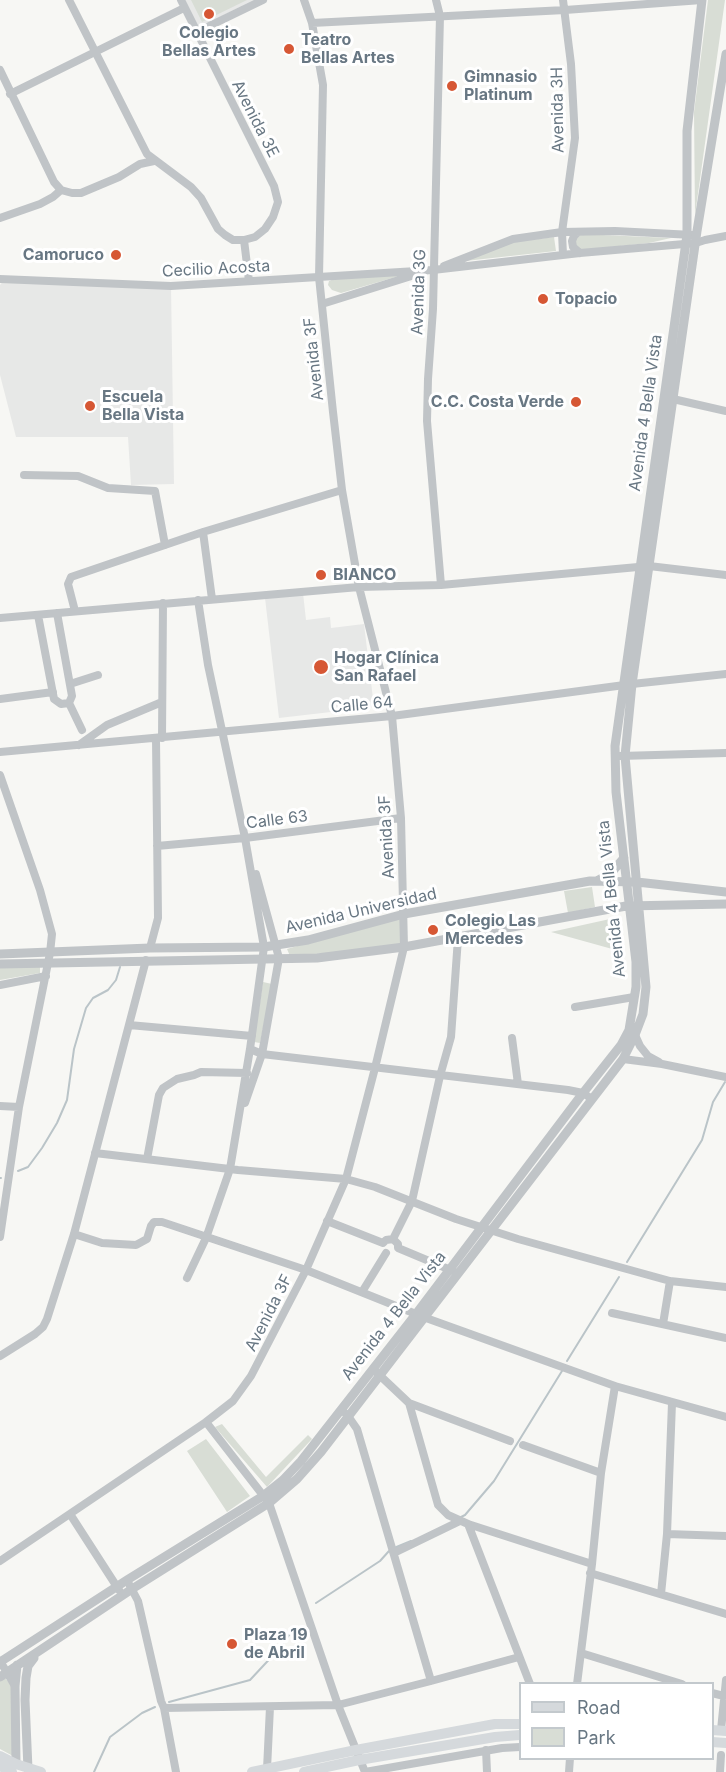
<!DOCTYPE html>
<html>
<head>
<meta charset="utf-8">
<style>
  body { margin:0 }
  #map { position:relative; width:726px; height:1772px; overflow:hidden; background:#f7f7f4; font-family:Inter,sans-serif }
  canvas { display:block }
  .legend { position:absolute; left:519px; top:1682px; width:195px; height:78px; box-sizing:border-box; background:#fff; border:2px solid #c3c9cd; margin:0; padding:8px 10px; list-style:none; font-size:18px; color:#687783 }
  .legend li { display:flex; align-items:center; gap:12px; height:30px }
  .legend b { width:30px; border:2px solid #c3c9cd }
</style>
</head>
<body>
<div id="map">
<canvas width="726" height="1772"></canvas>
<ul class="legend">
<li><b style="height:8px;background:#d5d9dc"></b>Road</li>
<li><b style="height:16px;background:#d8ddd5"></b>Park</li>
</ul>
</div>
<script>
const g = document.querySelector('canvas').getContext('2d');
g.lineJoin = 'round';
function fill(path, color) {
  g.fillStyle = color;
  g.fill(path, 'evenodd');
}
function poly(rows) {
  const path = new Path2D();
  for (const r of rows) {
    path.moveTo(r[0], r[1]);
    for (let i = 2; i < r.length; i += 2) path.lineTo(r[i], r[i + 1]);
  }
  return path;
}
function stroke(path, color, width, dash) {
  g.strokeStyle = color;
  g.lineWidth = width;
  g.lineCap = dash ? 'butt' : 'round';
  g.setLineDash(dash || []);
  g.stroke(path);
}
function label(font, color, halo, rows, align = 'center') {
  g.font = font + ' Inter,sans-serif';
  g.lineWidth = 6;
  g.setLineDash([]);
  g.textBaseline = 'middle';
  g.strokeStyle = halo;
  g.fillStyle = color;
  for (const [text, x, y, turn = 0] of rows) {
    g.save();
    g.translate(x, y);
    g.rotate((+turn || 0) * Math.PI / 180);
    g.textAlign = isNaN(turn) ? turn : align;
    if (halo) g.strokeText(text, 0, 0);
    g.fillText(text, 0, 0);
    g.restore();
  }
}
fill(poly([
  [185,0,254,0,198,28],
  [5,279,171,286,174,484,131,485,128,437,16,437,0,375,0,285],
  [303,593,306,620,330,617,331,628,364,624,374,707,279,718,265,598]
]), '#e7e8e7');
fill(poly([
  [191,0,247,0,202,22],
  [708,0,725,0,695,215,694,112],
  [580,234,671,238,649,243,582,250,575,245,575,239],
  [554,237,556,251,465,261,514,242],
  [406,274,341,293,332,290,328,285,329,281,334,279],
  [592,887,595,907,568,913,564,891],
  [404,914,404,947,290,956,287,949],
  [619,917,623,952,551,932],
  [40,966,40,973,0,980,0,968],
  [263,982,272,984,260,1043,254,1042],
  [222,1424,266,1477,308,1435,312,1439,267,1487,215,1427],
  [206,1439,250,1496,227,1512,187,1451],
  [5,1678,11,1685,13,1756,0,1749,0,1681]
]), '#d8ddd5');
stroke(poly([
  [18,1171,28,1167,42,1148,57,1123,67,1100,74,1049,86,1008,93,998,108,990,116,980,120,967],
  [0,1178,1,1178],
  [627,1262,702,1140,713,1102,725,1082],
  [567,1361,619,1277],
  [459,1518,465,1515,494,1481,562,1371],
  [394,1548,411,1541],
  [316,1603,380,1561,389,1551],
  [169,1702,250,1680,277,1651,296,1626],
  [94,1772,110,1737,142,1713,155,1707]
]), '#bac4c8', 2);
stroke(poly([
  [69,0,147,154,191,187,201,198,218,229,225,235,233,240,244,240,255,237,265,229,273,217,278,202,274,186,181,0],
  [436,0,440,16,433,309,428,379,427,421,441,585],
  [312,23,565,10,702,0],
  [197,32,263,0],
  [0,70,54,182,61,190,72,193,81,193,119,177,140,164,154,161],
  [10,94,184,8],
  [0,218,40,204,53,197,61,190],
  [578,232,574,236,572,241,573,247,580,253],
  [244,240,249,281],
  [563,255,562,232,575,138,571,64,563,0],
  [444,266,513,239,562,232,615,231,693,235],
  [0,279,171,286,433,270,580,253,696,243,705,240,726,236],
  [322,304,421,273],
  [673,399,726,411],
  [24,475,78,476,108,488,155,491,165,545],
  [203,532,212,599],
  [75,611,68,584,71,577,203,532,342,490],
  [38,615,54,699,61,704,69,703,72,696,57,613],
  [0,618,359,587,441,585,649,566,726,575],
  [70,684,98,675],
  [0,699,53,692],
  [69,703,82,730],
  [162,738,163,603],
  [79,745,107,725,162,702],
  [0,752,392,716,632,684,726,674],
  [620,756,726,753],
  [0,775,40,890,52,934,50,953,19,1107,0,1237],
  [157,846,245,838,401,818],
  [150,948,158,918,156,739],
  [0,985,46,976],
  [575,1007,634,997],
  [129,1025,252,1036],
  [635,1035,640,1046,648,1056,659,1062],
  [512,1038,518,1084],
  [250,1049,262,1054,568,1090,583,1093,592,1099],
  [623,1059,662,1064,726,1077],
  [245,1103,262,1054,279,958,256,874],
  [0,1106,19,1107],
  [95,1153,238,1170,346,1179,375,1187,456,1219,518,1239,670,1281,726,1287],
  [147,1159,159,1095,163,1088,177,1079,194,1075,201,1072,247,1073],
  [327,1221,383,1243,386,1240,393,1239],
  [74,1234,102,1243,136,1245,147,1239,151,1226,154,1222,162,1222,306,1270,426,1318,615,1386,726,1417],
  [393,1239,412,1201,440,1076,451,1037,458,938],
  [393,1239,398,1244,398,1248,453,1271],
  [187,1278,206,1238,230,1169,250,1049,264,947,245,838,208,665,198,600],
  [362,1292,386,1253],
  [612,1313,726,1338],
  [663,1324,670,1281],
  [0,1356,35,1334,43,1327,47,1319,74,1234,146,960],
  [373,1369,409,1403,510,1441],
  [409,1403,438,1505,448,1515,468,1524,592,1564],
  [345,1413,348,1416,357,1429,431,1681],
  [206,1422,269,1503,338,1705,365,1772],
  [523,1445,601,1473],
  [70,1514,119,1590],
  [468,1524,530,1684],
  [667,1534,726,1536],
  [394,1553,460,1521],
  [0,1561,206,1422,233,1401,251,1376,306,1270,346,1179,375,1068,404,947,401,818,392,716,359,587,342,490,333,412,319,277,323,85,312,23,304,0],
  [590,1573,726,1614],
  [129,1584,138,1601,161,1701,164,1708,338,1705,431,1681,519,1657],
  [661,1594,667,1534,672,1403],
  [581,1653,682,1684],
  [0,1661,15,1686],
  [577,1684,592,1564,601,1473,615,1386],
  [712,1693,724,1696],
  [164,1708,176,1772],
  [721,1730,726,1680],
  [486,1750,487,1772],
  [267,1769,270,1707],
  [365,1772,502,1748,520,1747],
  [569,1772,570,1758],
  [720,1772,721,1755]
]), '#c0c4c7', 8);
stroke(poly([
  [597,881,611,873,624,858],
  [0,954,150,948,264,947,308,940,404,914,590,881,637,882,726,892],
  [0,964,317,958,404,947,626,906,726,904],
  [0,1662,127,1580,263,1496,283,1480,301,1461,416,1314,583,1093,621,1045,629,1030,636,987,636,962,616,792,615,746,687,235,687,131,702,0],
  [0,1677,132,1589,269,1503,297,1479,321,1452,623,1059,635,1035,643,1014,646,987,625,756,632,684,697,231,726,54],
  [16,1764,15,1686,17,1665],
  [28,1769,25,1700,26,1678,28,1666,34,1658]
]), '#c0c4c7', 9);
stroke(poly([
  [712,1730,726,1731],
  [712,1742,726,1743],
  [0,1756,16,1764,41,1772],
  [0,1766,12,1772],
  [252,1772,356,1750,495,1724,520,1724],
  [304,1772,359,1760,495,1737,520,1735]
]), '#d5d9dc', 10);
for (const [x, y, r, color] of [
  [209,14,6,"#d65734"],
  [289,49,6,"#d65734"],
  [452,86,6,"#d65734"],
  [116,255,6,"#d65734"],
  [543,299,6,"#d65734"],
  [576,402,6,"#d65734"],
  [90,406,6,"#d65734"],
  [321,575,6,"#d65734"],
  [321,667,8,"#d65734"],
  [433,930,6,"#d65734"],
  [232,1644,6,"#d65734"]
]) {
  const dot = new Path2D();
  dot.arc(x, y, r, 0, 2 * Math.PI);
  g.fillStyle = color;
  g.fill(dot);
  stroke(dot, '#fff', 2);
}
label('bold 16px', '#687783', '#fff', [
  ["Colegio",209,33,"center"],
  ["Bellas Artes",209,51,"center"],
  ["Teatro",301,40],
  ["Bellas Artes",301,58],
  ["Gimnasio",464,77],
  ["Platinum",464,95],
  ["Camoruco",104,255,"right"],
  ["Topacio",555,299],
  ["Escuela",102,397],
  ["Bella Vista",102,415],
  ["C.C. Costa Verde",564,402,"right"],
  ["BIANCO",333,575],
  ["Hogar Clínica",334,658],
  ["San Rafael",334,676],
  ["Colegio Las",445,921],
  ["Mercedes",445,939],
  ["Plaza 19",244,1635],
  ["de Abril",244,1653]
], 'left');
label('16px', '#687783', '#fff', [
  ["Avenida 3H",558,110,-91],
  ["Avenida 3E",255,119,63],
  ["Cecilio Acosta",216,269,-3],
  ["Avenida 3G",419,292,-88],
  ["Avenida 3F",314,359,-96],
  ["Avenida 4 Bella Vista",646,413,-82],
  ["Calle 64",362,705,-5],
  ["Calle 63",277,820,-7],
  ["Avenida 3F",387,837,-93],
  ["Avenida 4 Bella Vista",612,899,-96],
  ["Avenida Universidad",361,911,-13],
  ["Avenida 3F",269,1313,-63],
  ["Avenida 4 Bella Vista",394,1316,-52]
]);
</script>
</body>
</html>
